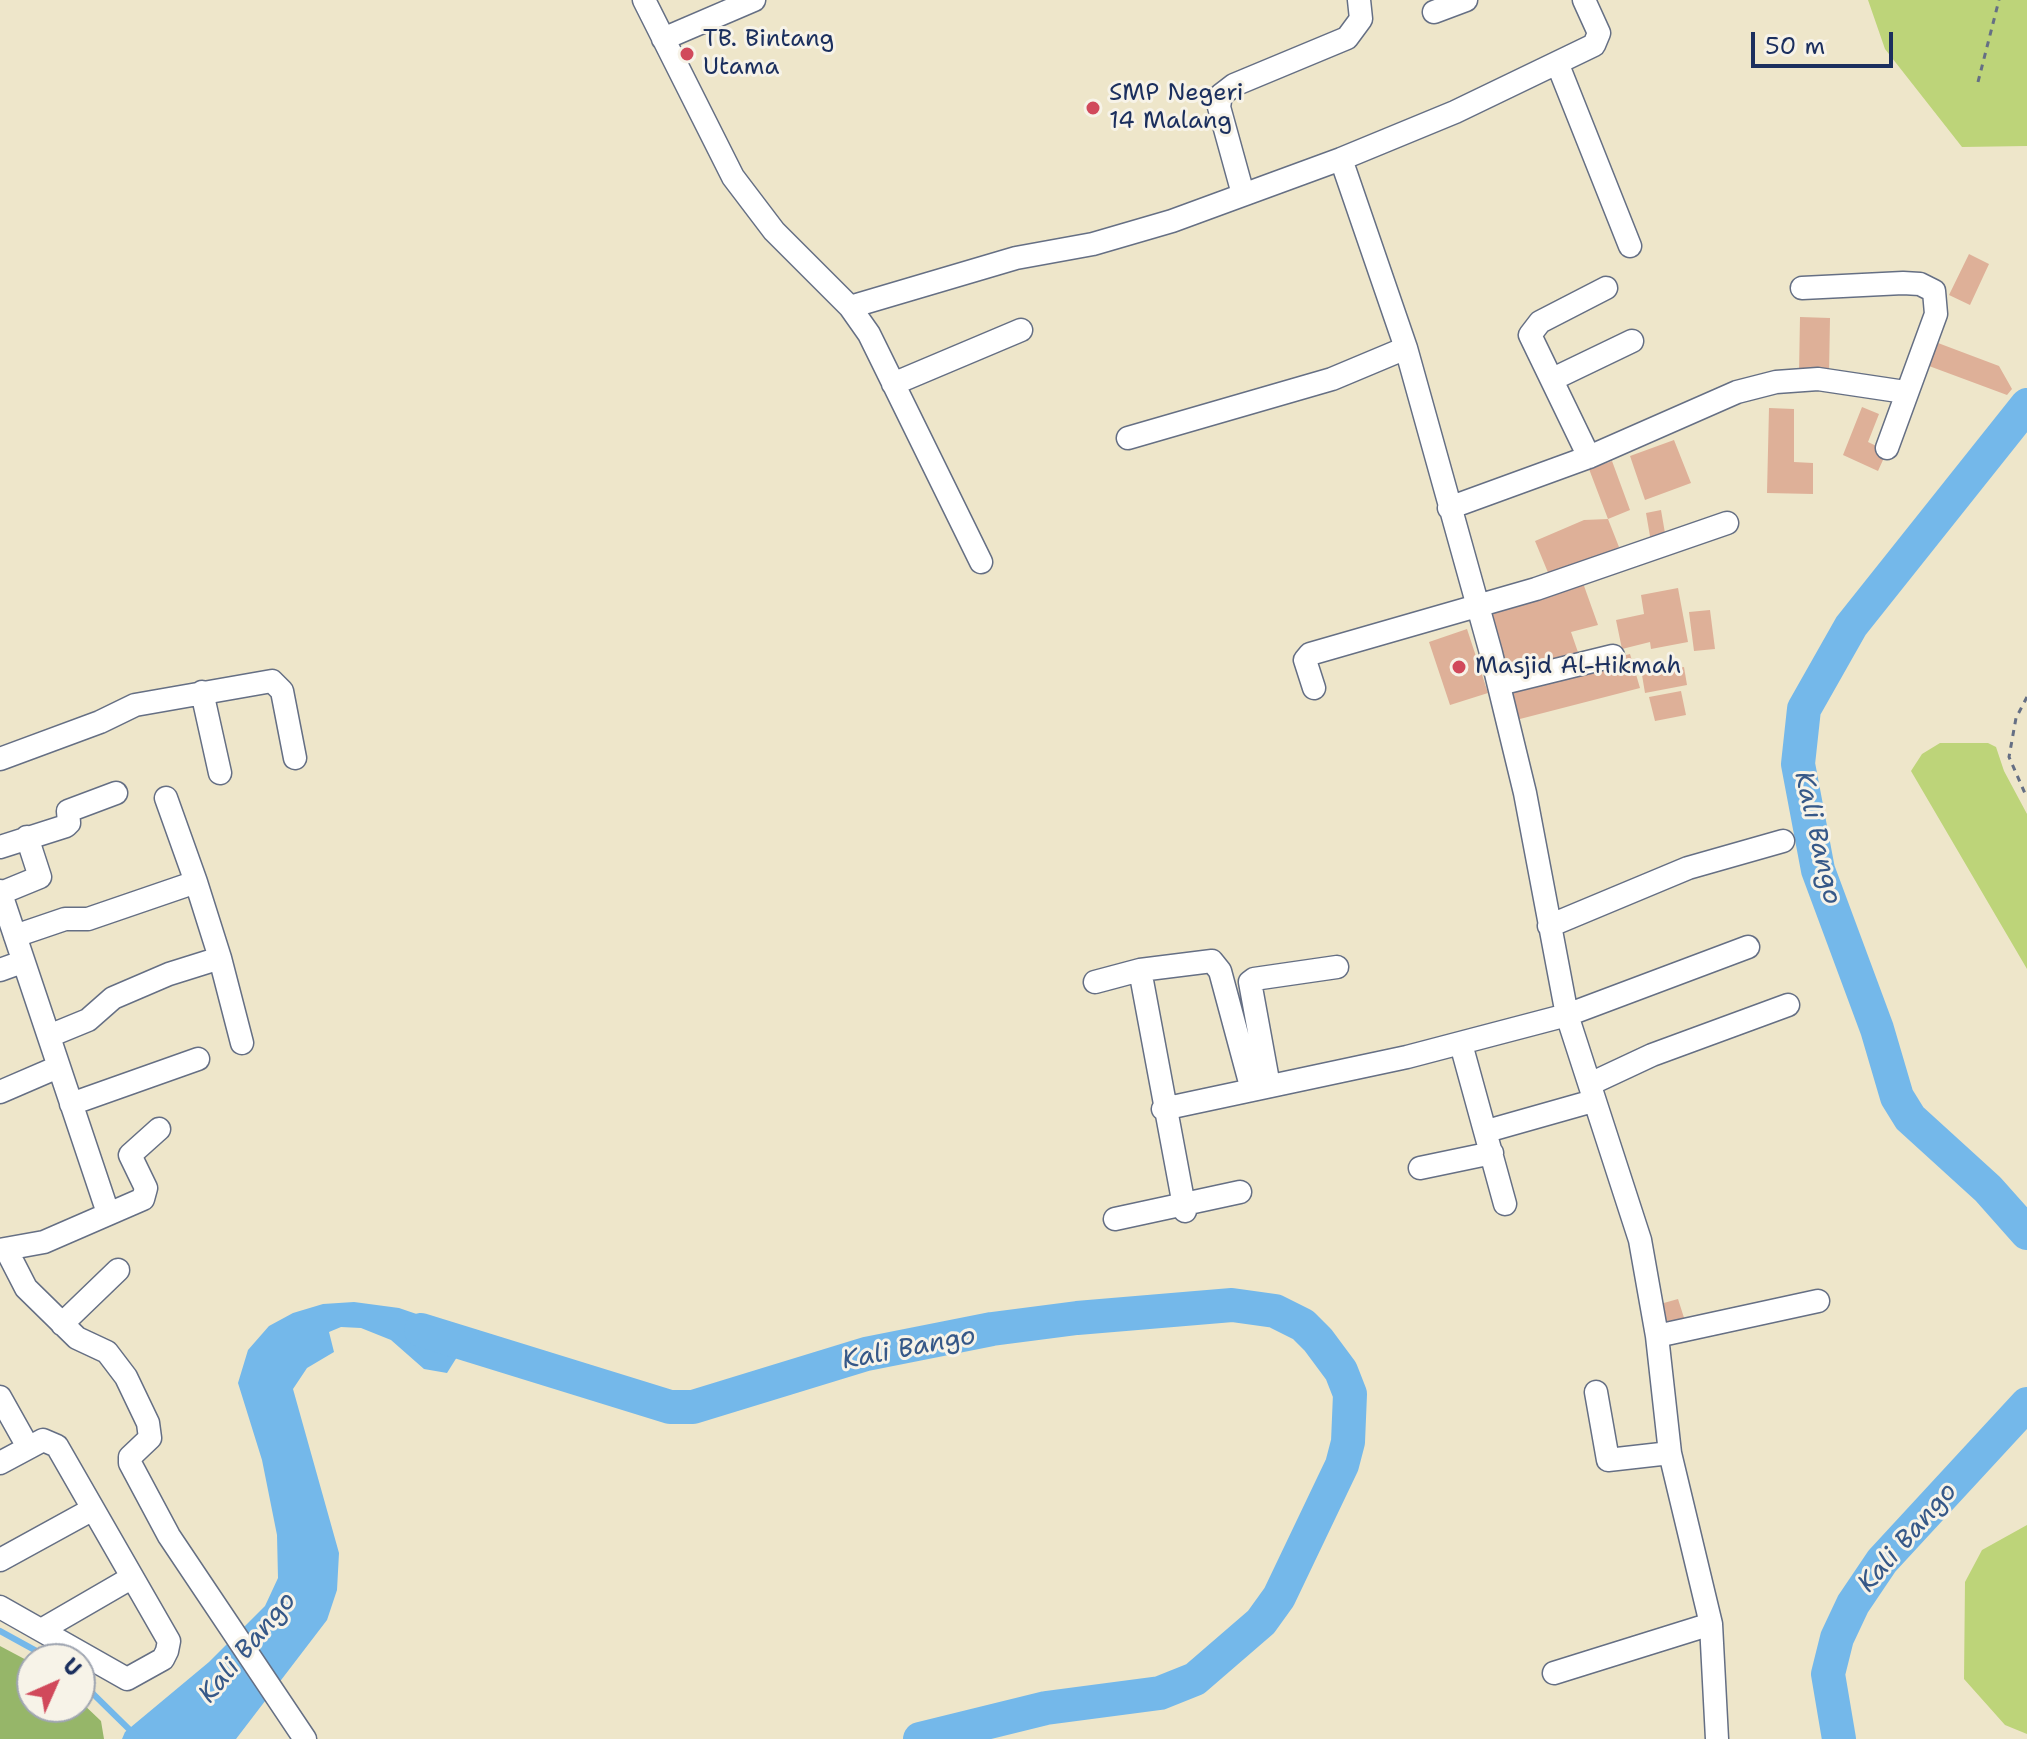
<!DOCTYPE html>
<html>
<head>
<meta charset="utf-8">
<style>
  body { margin:0 }
  #map { position:relative; width:2027px; height:1739px; overflow:hidden; background:#eee6ca; font-family:"Shantell Sans",sans-serif }
  canvas { display:block }
  .north { position:absolute; left:16px; top:1643px; width:80px; height:80px; box-sizing:border-box; background:#f7f3e8; border:2px solid #9fa5b1; border-radius:50%; rotate:45deg; font-size:22px; font-weight:700; line-height:32px; text-align:center; color:#1b2f5e }
  .north::after { content:''; display:block; margin:auto; width:28px; height:36px; background:#d1495b; clip-path:polygon(50% 0,100% 100%,50% 72%,0 100%) }
  .scale { position:absolute; left:1751px; top:32px; width:142px; height:36px; box-sizing:border-box; border:4px solid #1b2f5e; border-top:0; padding-left:10px; font-size:24px; line-height:28px; white-space:nowrap; color:#1b2f5e; -webkit-text-stroke:6px #f7f3e8; paint-order:stroke }
</style>
</head>
<body>
<div id="map">
<canvas width="2027" height="1739"></canvas>
<div class="north">U</div>
<div class="scale">50 m</div>
</div>
<script>
const g = document.querySelector('canvas').getContext('2d');
g.lineJoin = 'round';
function fill(path, color) {
  g.fillStyle = color;
  g.fill(path, 'evenodd');
}
function poly(rows) {
  const path = new Path2D();
  for (const r of rows) {
    path.moveTo(r[0], r[1]);
    for (let i = 2; i < r.length; i += 2) path.lineTo(r[i], r[i + 1]);
  }
  return path;
}
function stroke(path, color, width, dash) {
  g.strokeStyle = color;
  g.lineWidth = width;
  g.lineCap = dash ? 'butt' : 'round';
  g.setLineDash(dash || []);
  g.stroke(path);
}
function label(font, color, halo, rows, align = 'center') {
  g.font = font + ' "Shantell Sans",sans-serif';
  g.lineWidth = 6;
  g.setLineDash([]);
  g.textBaseline = 'middle';
  g.strokeStyle = halo;
  g.fillStyle = color;
  for (const [text, x, y, turn = 0] of rows) {
    g.save();
    g.translate(x, y);
    g.rotate((+turn || 0) * Math.PI / 180);
    g.textAlign = isNaN(turn) ? turn : align;
    if (halo) g.strokeText(text, 0, 0);
    g.fillText(text, 0, 0);
    g.restore();
  }
}
fill(poly([
  [1868,0,2027,0,2027,146,1962,147,1885,49],
  [1940,743,1988,743,1996,747,2004,771,2027,814,2027,969,1911,771,1922,754],
  [2027,1525,2027,1734,2005,1725,1964,1679,1965,1582,1982,1550]
]), '#bdd479');
fill(poly([
  [0,1646,32,1663,32,1707,80,1707,80,1701,101,1721,104,1739,0,1739]
]), '#96b669');
fill(poly([
  [354,1302,399,1308,472,1333,447,1373,424,1369,391,1340,361,1328,341,1327,329,1332,334,1352,307,1368,293,1389,339,1553,337,1590,327,1620,236,1739,122,1739,125,1732,209,1662,265,1606,278,1578,277,1535,262,1460,238,1383,248,1350,269,1326,293,1313,323,1304]
]), '#74b8ea');
stroke(poly([
  [0,1631,51,1659],
  [80,1681,139,1739]
]), '#74b8ea', 6);
stroke(poly([
  [2027,405,1851,626,1804,709,1798,764,1818,870,1877,1029,1897,1097,1910,1118,1988,1189,2027,1233],
  [421,1330,670,1407,693,1407,866,1354,992,1329,1077,1318,1232,1305,1275,1311,1303,1325,1318,1340,1341,1371,1350,1394,1348,1442,1342,1465,1279,1597,1261,1622,1195,1679,1160,1693,1046,1708,920,1739],
  [1839,1739,1828,1674,1837,1638,1853,1604,1882,1561,2027,1404]
]), '#74b8ea', 34);
fill(poly([
  [1969,254,1989,264,1970,305,1949,295],
  [1800,317,1830,318,1829,374,1799,373],
  [1938,343,1999,366,2012,389,2007,395,1929,366],
  [1862,407,1879,414,1868,442,1887,451,1878,471,1843,455],
  [1769,408,1794,409,1794,462,1813,463,1813,494,1767,493],
  [1674,440,1691,483,1645,500,1630,456],
  [1612,461,1630,510,1608,519,1589,469],
  [1661,510,1666,539,1651,542,1646,513],
  [1608,519,1619,547,1578,567,1549,575,1535,541,1584,520],
  [1583,583,1598,625,1571,632,1580,658,1502,679,1485,608],
  [1678,588,1688,642,1651,649,1650,642,1622,649,1616,620,1644,614,1641,595],
  [1710,610,1715,649,1694,651,1689,612],
  [1467,629,1488,693,1450,705,1429,642],
  [1630,654,1640,688,1516,720,1508,694,1611,666,1609,659],
  [1684,667,1687,685,1645,693,1642,675],
  [1681,691,1686,715,1655,721,1649,697],
  [1678,1299,1686,1324,1661,1331,1653,1306]
]), '#deb098');
const minor = poly([
  [644,0,733,177,774,231,850,307,869,334,981,562],
  [1434,12,1466,0],
  [663,39,754,0],
  [1558,65,1630,246],
  [1341,159,1406,348,1491,653,1525,793,1567,1015,1640,1240,1657,1336,1670,1453,1711,1624,1717,1739],
  [1243,194,1219,107,1221,95,1234,85,1347,38,1361,19,1359,0],
  [1802,288,1903,283,1920,284,1934,291,1936,314,1887,448],
  [850,307,1016,258,1093,244,1172,221,1341,159,1455,112,1594,45,1599,33,1584,0],
  [1553,379,1632,341],
  [893,384,1021,330],
  [1128,438,1332,379,1406,348],
  [1589,457,1530,335,1540,322,1606,288],
  [1449,508,1589,457,1737,392,1776,382,1818,379,1905,392],
  [1499,684,1613,656],
  [1314,688,1305,660,1310,654,1536,589,1727,523],
  [202,692,220,773],
  [0,759,100,722,135,705,272,681,282,691,295,758],
  [0,847,66,826,69,823,68,811,116,793],
  [0,891,108,1213],
  [1,893,40,877,27,837],
  [1549,926,1688,868,1783,841],
  [15,936,65,919,88,919,196,882,166,798],
  [220,958,242,1043],
  [0,970,22,962],
  [1140,970,1185,1211],
  [1095,982,1140,970,1212,961,1220,971,1252,1090],
  [49,1036,88,1020,113,998,169,974,220,958,196,882],
  [1461,1044,1505,1204],
  [1590,1084,1652,1055,1788,1005],
  [1269,1086,1250,982,1254,979,1337,967],
  [0,1092,58,1067],
  [71,1104,198,1059],
  [1163,1109,1407,1057,1567,1015,1748,947],
  [1487,1131,1593,1101],
  [1420,1168,1492,1153],
  [1115,1219,1240,1192],
  [0,1250,44,1242,143,1199,146,1188,130,1155,159,1129],
  [7,1251,26,1288,77,1338,107,1352,126,1377,148,1423,150,1438,130,1457,130,1463,169,1536,305,1739],
  [62,1324,118,1270],
  [1657,1336,1818,1301],
  [1596,1392,1608,1460,1670,1453],
  [0,1397,28,1447],
  [0,1463,43,1440,57,1446,169,1641,167,1651,163,1659,127,1679,0,1607],
  [0,1560,93,1509],
  [43,1629,131,1578],
  [1554,1673,1711,1624]
]);
stroke(minor, '#656f84', 25);
stroke(poly([
  [1978,82,1999,0],
  [2027,697,2016,718,2009,757,2027,798]
]), '#656f84', 3, [6, 6]);
stroke(minor, '#fff', 22);
for (const [x, y, r, color] of [
  [687,54,8,"#d1495b"],
  [1093,108,8,"#d1495b"],
  [1459,667,8,"#d1495b"]
]) {
  const dot = new Path2D();
  dot.arc(x, y, r, 0, 2 * Math.PI);
  g.fillStyle = color;
  g.fill(dot);
  stroke(dot, '#f7f3e8', 3);
}
label('24px', '#1b2f5e', '#f7f3e8', [
  ["TB. Bintang",703,40],
  ["Utama",703,68],
  ["SMP Negeri",1109,94],
  ["14 Malang",1109,122],
  ["Masjid Al-Hikmah",1475,667]
], 'left');
label('italic 26px', '#365888', '#f7f3e8', [
  ["Kali Bango",1817,838,77],
  ["Kali Bango",909,1349,-11],
  ["Kali Bango",1908,1538,-49],
  ["Kali Bango",248,1648,-50]
]);
</script>
</body>
</html>
